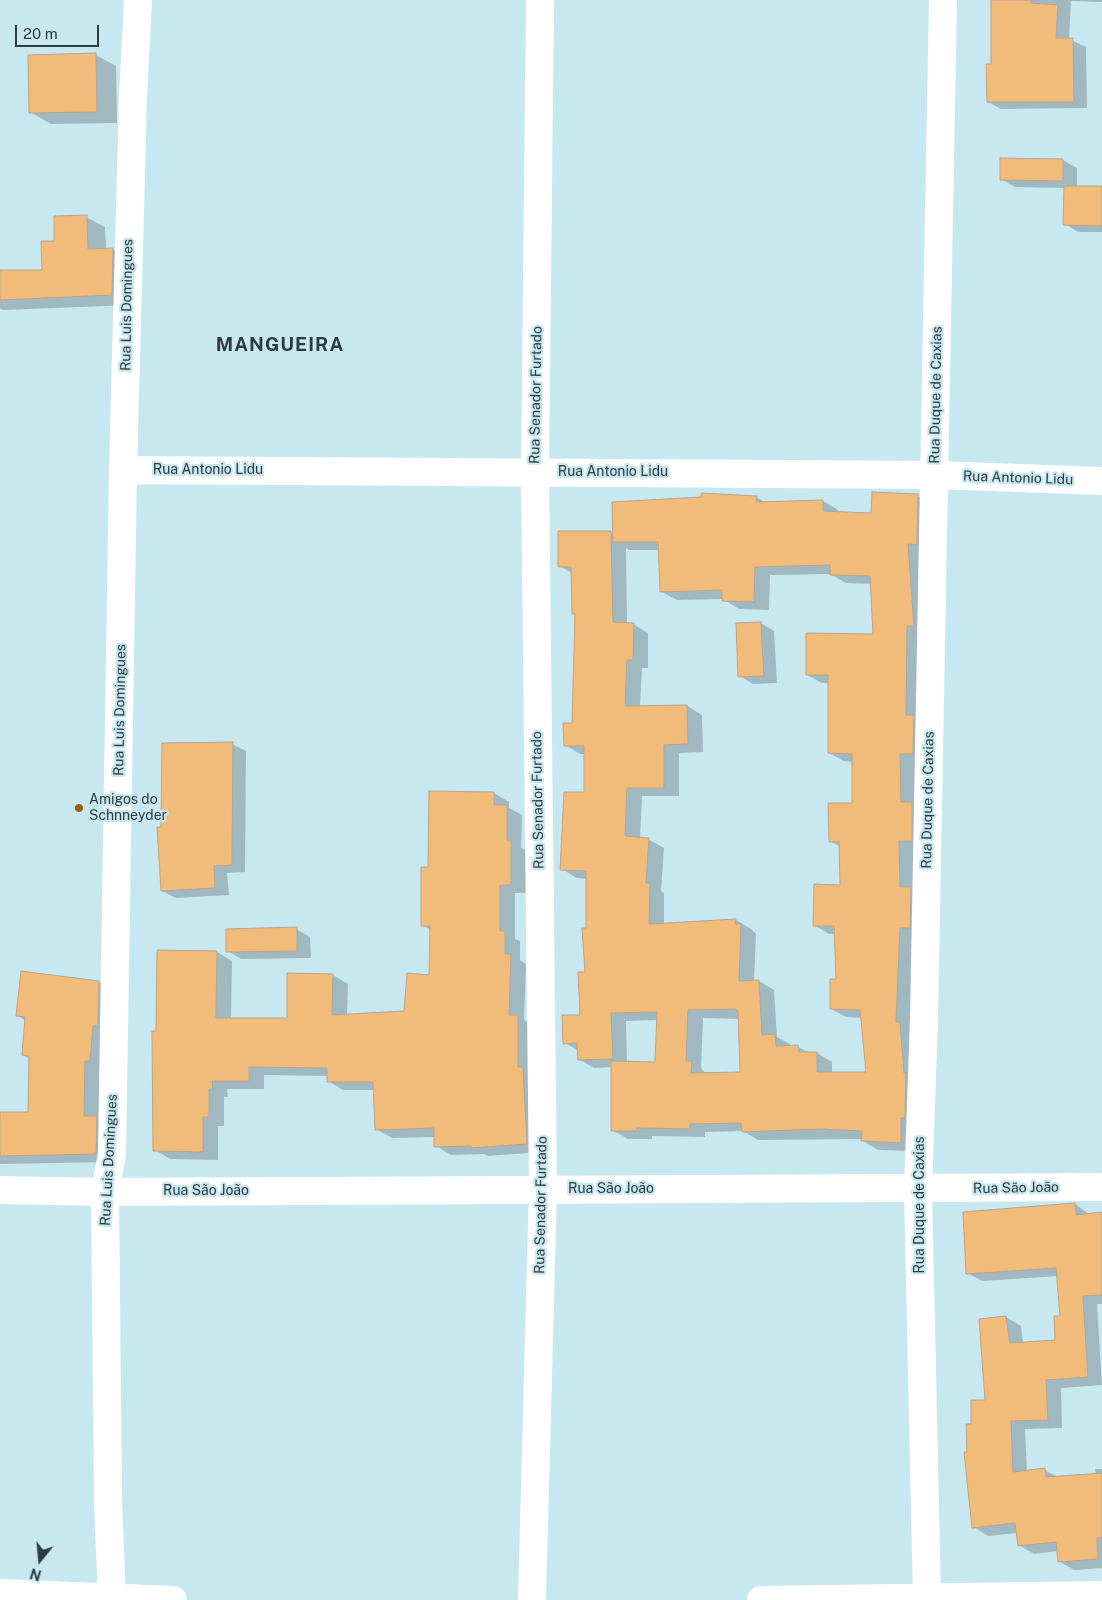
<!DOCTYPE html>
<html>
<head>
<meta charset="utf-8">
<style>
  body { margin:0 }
  #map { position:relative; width:1102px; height:1600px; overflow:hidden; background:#c8e8f1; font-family:"Public Sans",sans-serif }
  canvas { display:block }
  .north { position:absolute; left:15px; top:1535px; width:50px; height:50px; -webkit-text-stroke:4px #c8e8f1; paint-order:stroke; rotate:197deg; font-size:14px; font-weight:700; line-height:20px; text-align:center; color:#2e3b3e }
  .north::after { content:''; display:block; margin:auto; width:18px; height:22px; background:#2e3b3e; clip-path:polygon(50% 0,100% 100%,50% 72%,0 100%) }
  .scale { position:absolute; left:15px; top:25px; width:84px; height:22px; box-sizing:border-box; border:2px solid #2e3b3e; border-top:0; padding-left:6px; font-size:15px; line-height:18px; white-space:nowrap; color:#2e3b3e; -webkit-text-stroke:4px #c8e8f1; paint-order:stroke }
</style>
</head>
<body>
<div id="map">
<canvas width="1102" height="1600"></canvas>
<div class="north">N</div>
<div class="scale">20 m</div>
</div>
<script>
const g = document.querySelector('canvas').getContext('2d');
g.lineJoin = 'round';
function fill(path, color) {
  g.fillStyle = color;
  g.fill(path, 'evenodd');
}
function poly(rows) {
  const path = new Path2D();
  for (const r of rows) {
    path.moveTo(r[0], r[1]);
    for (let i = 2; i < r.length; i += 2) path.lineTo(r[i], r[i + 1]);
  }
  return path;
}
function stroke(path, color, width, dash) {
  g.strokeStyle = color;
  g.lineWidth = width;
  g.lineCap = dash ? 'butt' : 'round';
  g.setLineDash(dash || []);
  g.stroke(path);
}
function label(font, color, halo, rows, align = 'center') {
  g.font = font + ' "Public Sans",sans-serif';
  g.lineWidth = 4.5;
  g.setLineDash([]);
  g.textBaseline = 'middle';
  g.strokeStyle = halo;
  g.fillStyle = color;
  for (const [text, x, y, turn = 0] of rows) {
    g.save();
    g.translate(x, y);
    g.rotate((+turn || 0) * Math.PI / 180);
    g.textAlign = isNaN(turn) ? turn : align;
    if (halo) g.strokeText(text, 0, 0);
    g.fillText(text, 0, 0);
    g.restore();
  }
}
fill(poly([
  [993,0,1102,0,1102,2,1071,1,1069,39,1086,47,1087,108,1001,109,988,102,992,65],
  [96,55,116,66,117,123,51,124,30,112],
  [1001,159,1063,160,1077,168,1077,187,1102,188,1102,232,1078,232,1065,224,1065,188,1015,187,1001,179],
  [86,217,105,227,106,249,113,249,132,260,131,305,3,310,0,309,0,272,43,271,56,242],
  [918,496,933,504,928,762,915,762,915,1151,878,1150,863,1141,863,1139,758,1140,743,1131,705,1132,705,1137,652,1136,652,1139,628,1139,612,1130,612,1067,594,1068,579,1059,579,1051,565,1043,581,1016,586,973,587,879,577,878,562,869,586,794,585,754,580,754,565,745,573,724,576,615,573,613,573,574,560,566,610,532,614,534,756,497,765,502,823,501,838,510,838,513,872,514],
  [626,548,629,550,660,550,662,592,677,600,723,599,739,609,769,610,770,575,830,574,846,583,872,584,875,635,807,675,822,683,829,683,829,753,844,761,853,762,854,804,830,841,841,847,841,886,814,925,829,934,836,934,837,980,831,1009,846,1017,862,1018,867,1074,832,1074,832,1062,817,1053,810,1053,798,1047,790,1047,790,1044,777,1037,774,990,759,981,754,981,756,934,751,929,736,920,664,925,664,893,661,891,664,848,648,839,640,839,642,796,679,796,679,753,703,752,702,715,687,706,640,707,642,668,648,668,648,633,633,624,627,624],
  [703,1018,739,1019,741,1073,706,1074,701,1068],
  [658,1020,657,1063,627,1063,626,1021],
  [761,623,774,631,777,683,753,684,740,676],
  [232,744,246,751,245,872,227,873,229,895,176,898,162,891,162,828],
  [494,793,509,802,509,808,522,815,521,848,526,850,526,893,515,893,515,939,520,941,520,960,526,964,524,1020,533,1025,542,1152,488,1156,484,1154,451,1155,436,1146,435,1137,392,1138,376,1129,375,1090,343,1090,328,1081,328,1076,264,1075,264,1089,227,1089,228,1097,224,1097,224,1126,218,1126,218,1160,170,1159,155,1150,157,1032,217,952,232,961,231,1019,288,1020,333,975,348,984,347,1015,405,1012,430,976,431,930,422,925,429,868],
  [296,929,310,937,311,958,241,959,228,951],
  [99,982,114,991,105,1069,99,1068,99,1118,111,1126,110,1162,0,1164,0,1114,30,1113,30,1059,23,1055,26,1021,17,1015],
  [1075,1204,1090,1215,1102,1213,1102,1304,1097,1304,1102,1385,1061,1388,1062,1428,1025,1429,1027,1472,1044,1470,1058,1477,1096,1475,1095,1469,1102,1469,1102,1568,1074,1570,1059,1561,1058,1551,1034,1554,1019,1545,1017,1533,988,1536,974,1527,968,1453,973,1426,987,1401,1006,1317,1021,1326,1023,1343,1056,1341,1061,1317,1058,1276,982,1281,967,1273]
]), '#0003');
const building = poly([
  [991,0,1031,0,1031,3,1058,5,1056,38,1073,38,1074,102,987,102,986,64,991,64,991,0],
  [96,53,97,112,29,113,28,55,96,53],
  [1000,158,1063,159,1063,181,1000,180,1000,158],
  [1064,186,1102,186,1102,226,1063,225,1064,186],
  [87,215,88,249,113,248,112,295,0,300,0,270,42,270,41,241,54,241,54,216,87,215],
  [872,492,918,494,917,545,908,544,914,626,907,626,906,715,914,715,913,754,900,754,901,802,912,802,912,841,899,841,900,887,911,887,910,928,900,928,896,1022,900,1022,904,1073,906,1073,905,1118,901,1118,901,1143,861,1141,862,1131,822,1129,742,1132,741,1123,690,1124,690,1129,637,1128,637,1131,611,1131,611,1061,655,1062,657,1012,611,1013,613,1059,578,1060,577,1043,563,1044,562,1015,580,1015,578,972,585,972,582,928,586,928,586,871,560,870,564,792,584,792,584,746,564,746,563,723,572,723,575,614,572,614,571,567,558,567,558,531,611,531,613,622,634,623,633,660,627,660,625,706,687,705,688,744,664,745,664,788,627,788,625,836,649,838,646,883,650,883,649,924,736,919,735,924,741,924,739,981,759,980,762,1035,775,1034,776,1046,798,1045,799,1052,817,1052,817,1072,866,1072,860,1010,830,1009,830,979,836,979,834,926,813,926,814,884,840,885,839,842,829,842,828,803,852,803,852,754,828,753,828,675,806,675,806,633,873,634,870,576,830,575,830,565,755,567,754,602,722,601,722,590,660,592,658,542,613,542,612,502,701,497,701,493,757,496,756,502,823,500,823,511,871,513,872,492],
  [735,1009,738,1011,740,1072,691,1073,692,1061,686,1061,688,1010,735,1009],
  [761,622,764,676,738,677,736,623,761,622],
  [233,742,232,865,214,866,215,888,161,891,157,827,161,827,162,743,233,742],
  [429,791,494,792,494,805,507,805,507,840,511,840,511,885,500,885,500,931,505,931,505,954,511,954,509,1015,518,1015,518,1067,523,1067,527,1144,471,1148,471,1146,434,1147,434,1128,375,1130,373,1082,327,1082,327,1068,249,1067,249,1081,212,1081,213,1089,209,1089,209,1117,203,1117,203,1152,153,1151,152,1031,156,1031,157,950,217,951,216,1018,287,1018,287,973,333,974,332,1015,404,1011,407,973,429,975,430,926,421,926,421,867,428,867,429,791],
  [297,927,297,951,226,952,226,929,297,927],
  [21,971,99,981,98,1026,93,1026,90,1061,85,1061,84,1116,97,1116,96,1154,0,1156,0,1112,28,1112,29,1056,22,1055,25,1017,16,1016,21,971],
  [1075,1203,1076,1215,1102,1212,1102,1295,1083,1296,1088,1377,1046,1380,1048,1420,1011,1421,1013,1472,1045,1468,1046,1477,1102,1473,1102,1537,1097,1538,1098,1559,1058,1562,1056,1542,1018,1546,1015,1523,972,1528,964,1452,967,1452,966,1424,971,1424,971,1400,985,1400,979,1319,1006,1316,1010,1343,1055,1340,1054,1316,1060,1316,1056,1268,966,1274,963,1212,1075,1203]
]);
fill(building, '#f1bb7a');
stroke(building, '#b6a48f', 1);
stroke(poly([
  [123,470,935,475,1102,481],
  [0,1190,105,1192,1102,1187],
  [0,1593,173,1600],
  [112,1600,108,1500,105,1192,112,1154,123,470,133,97,138,0],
  [532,1600,543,1188,535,472,540,0],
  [761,1600,1102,1595],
  [927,1600,918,1189,924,1020,943,0]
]), '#fff', 28);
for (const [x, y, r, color] of [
  [79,808,5,"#956216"]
]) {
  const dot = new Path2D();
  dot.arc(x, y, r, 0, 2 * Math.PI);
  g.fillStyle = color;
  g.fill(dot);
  stroke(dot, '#c8e8f1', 2);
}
label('14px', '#2e3b3e', '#c8e8f1', [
  ["Rua Luis Domingues",127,305,-89],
  ["Rua Senador Furtado",536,395,-89],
  ["Rua Duque de Caxias",936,395,-89],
  ["Rua Antonio Lidu",208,470],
  ["Rua Antonio Lidu",613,472],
  ["Rua Antonio Lidu",1018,478,2],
  ["Rua Luis Domingues",120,710,-89],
  ["Rua Senador Furtado",538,800,-91],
  ["Rua Duque de Caxias",928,800,-89],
  ["Rua Luis Domingues",109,1160,-87],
  ["Rua São João",1016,1188,-1],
  ["Rua São João",611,1189],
  ["Rua São João",206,1191],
  ["Rua Senador Furtado",541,1205,-89],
  ["Rua Duque de Caxias",920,1205,-90]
]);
label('14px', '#2e3b3e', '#c8e8f1', [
  ["Amigos do",89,800],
  ["Schnneyder",89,816]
], 'left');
g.letterSpacing = '1px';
label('bold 19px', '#2e3b3e', '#c8e8f1', [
  ["MANGUEIRA",280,345]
]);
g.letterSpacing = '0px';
</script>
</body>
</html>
